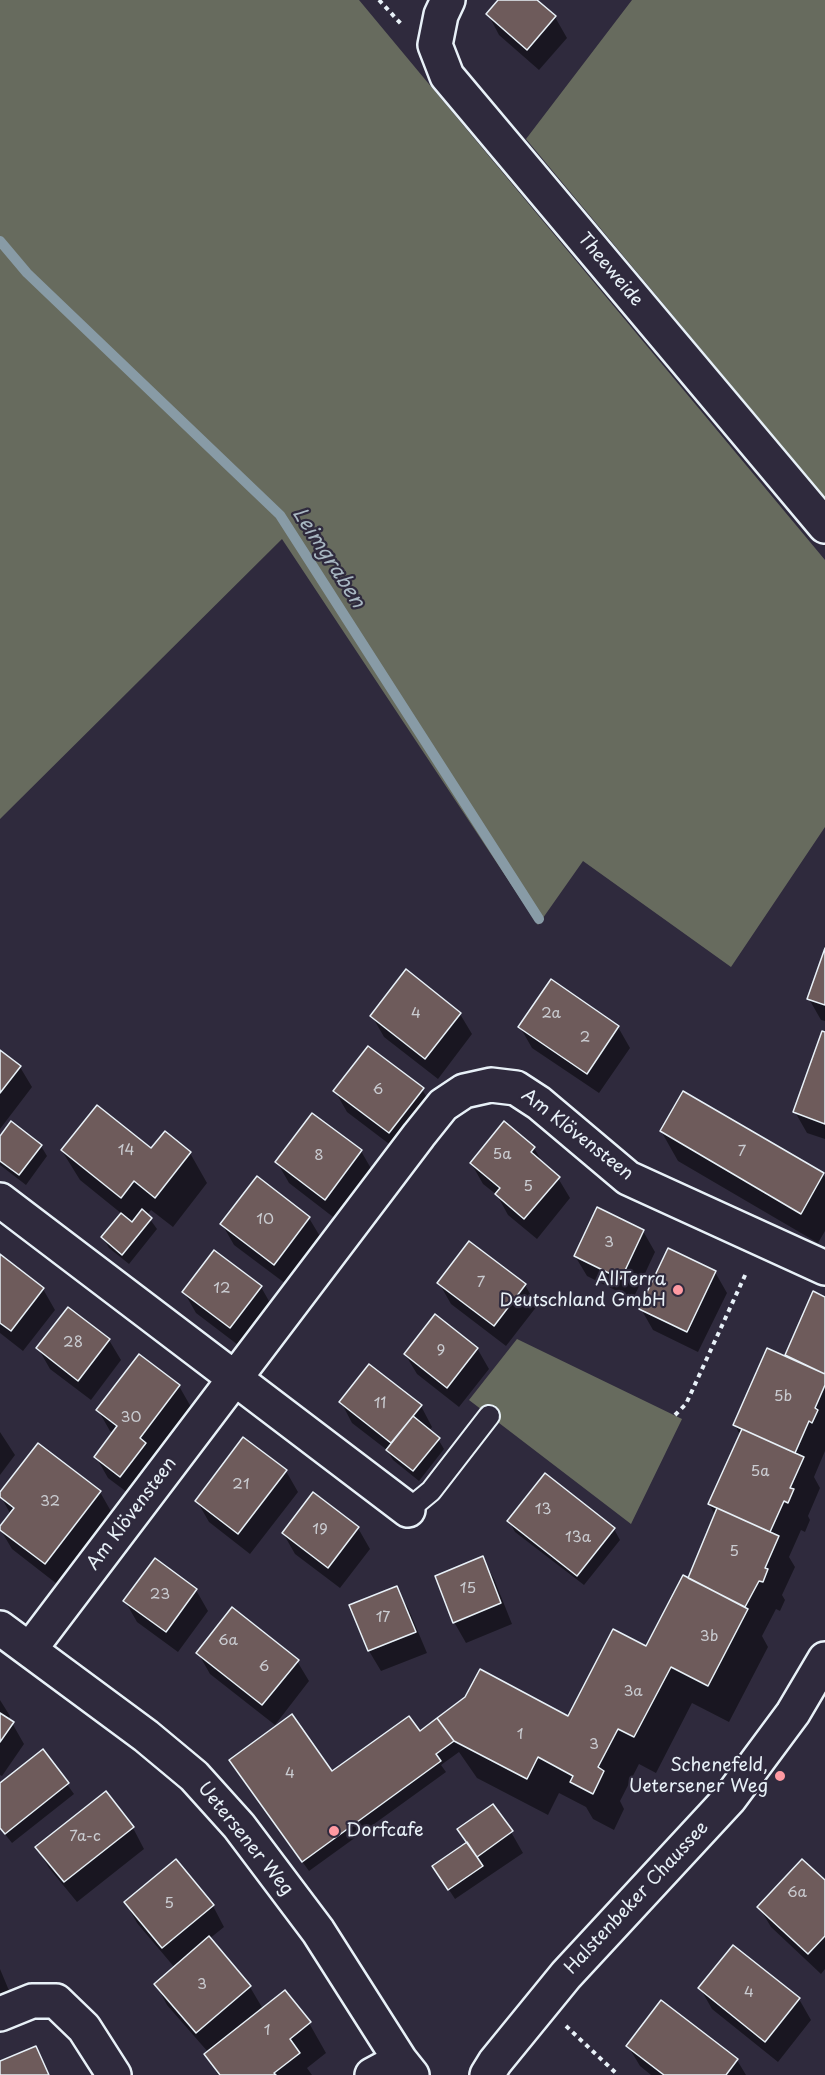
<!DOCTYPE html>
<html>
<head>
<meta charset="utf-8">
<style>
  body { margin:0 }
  canvas { display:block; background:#2f2a3d }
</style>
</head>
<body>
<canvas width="825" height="2075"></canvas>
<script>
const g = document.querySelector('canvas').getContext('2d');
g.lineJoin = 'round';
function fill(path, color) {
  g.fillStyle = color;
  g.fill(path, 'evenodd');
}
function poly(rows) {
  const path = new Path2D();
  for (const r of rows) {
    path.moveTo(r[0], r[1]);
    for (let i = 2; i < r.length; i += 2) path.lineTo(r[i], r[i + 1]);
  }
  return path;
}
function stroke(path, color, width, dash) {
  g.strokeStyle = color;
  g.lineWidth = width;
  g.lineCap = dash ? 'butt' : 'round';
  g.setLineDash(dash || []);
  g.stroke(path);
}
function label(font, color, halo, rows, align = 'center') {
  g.font = font + ' "Playpen Sans",sans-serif';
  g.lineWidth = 4.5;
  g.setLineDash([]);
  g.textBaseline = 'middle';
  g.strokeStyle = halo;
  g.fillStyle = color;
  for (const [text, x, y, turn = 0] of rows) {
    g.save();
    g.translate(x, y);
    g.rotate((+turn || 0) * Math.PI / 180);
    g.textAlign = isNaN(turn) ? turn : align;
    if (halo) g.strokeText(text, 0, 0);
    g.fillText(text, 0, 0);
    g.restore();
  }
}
fill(poly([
  [0,0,359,0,825,560,825,827,731,967,583,861,538,925,282,539,0,819],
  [632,0,825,0,825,498,526,139],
  [517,1339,682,1419,631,1524,469,1400]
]), '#676b5e');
fill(poly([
  [500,0,535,0,555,17,567,38,539,70,499,35,488,14],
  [825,952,825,1021,821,1020,809,999],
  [460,1014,472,1034,438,1079,384,1037,372,1016],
  [520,1027,618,1027,630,1048,599,1093,532,1048],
  [825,1034,825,1139,807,1133,795,1112],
  [0,1052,20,1067,32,1087,0,1129],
  [422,1089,434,1110,401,1153,347,1112,335,1091],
  [684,1093,823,1174,825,1177,825,1231,818,1243,678,1161,661,1131],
  [312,1115,361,1151,373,1172,337,1220,289,1183,277,1162],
  [505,1123,534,1148,544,1165,558,1178,570,1198,537,1239,508,1215,497,1195,483,1184,471,1163],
  [165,1133,190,1153,207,1183,173,1227,151,1210,147,1215,157,1229,129,1264,109,1248,103,1237,122,1214,80,1180,62,1151,151,1151],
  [0,1138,41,1146,47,1156,26,1185,0,1165],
  [309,1218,321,1238,286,1284,234,1245,222,1224],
  [643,1231,655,1252,633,1299,587,1276,575,1256],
  [0,1256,43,1289,55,1310,23,1351,0,1333],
  [715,1272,727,1293,698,1352,653,1330,641,1309],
  [439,1283,525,1285,537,1306,506,1346,451,1304],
  [261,1287,273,1308,242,1348,196,1313,184,1292],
  [825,1298,825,1451,814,1477,820,1488,808,1516,810,1520,805,1532,801,1530,789,1557,795,1567,782,1595,785,1600,780,1611,776,1609,762,1636,768,1647,729,1722,692,1703,656,1773,639,1764,620,1801,624,1809,614,1830,593,1819,586,1807,559,1793,548,1815,477,1778,459,1752,441,1765,446,1772,309,1871,236,1770,332,1773,419,1733,569,1718,647,1648,689,1580,715,1515,709,1504,740,1435,735,1425,789,1359,786,1355],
  [109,1340,121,1360,91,1400,50,1369,38,1348],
  [477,1348,489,1369,459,1407,417,1374,405,1354],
  [139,1356,179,1386,191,1407,153,1458,157,1464,132,1496,108,1478,96,1457,114,1433,110,1431,98,1410],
  [341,1402,421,1406,432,1427,429,1431,438,1439,444,1449,419,1481,393,1460,387,1450,352,1423],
  [0,1432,15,1455,0,1475],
  [286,1471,298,1492,250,1554,209,1522,197,1501],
  [100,1492,112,1513,57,1584,12,1549,0,1529,11,1515,0,1495],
  [509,1521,614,1529,620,1540,584,1585,515,1532],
  [358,1528,370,1549,340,1588,295,1554,283,1533],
  [482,1558,494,1579,512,1624,466,1643,454,1622],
  [156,1560,196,1590,208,1611,178,1652,137,1622,125,1601],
  [396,1588,408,1608,427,1653,381,1671,369,1651,351,1606],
  [198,1653,297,1661,309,1681,275,1725,210,1674],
  [0,1700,10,1716,7,1720,12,1723,24,1744,2,1776,0,1775],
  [43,1751,74,1794,12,1843,0,1828,0,1785],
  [133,1828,144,1849,77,1902,49,1868,37,1847],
  [459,1830,511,1832,523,1853,455,1899,440,1876,467,1844],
  [825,1882,825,1969,821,1974,771,1927,759,1907],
  [126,1903,213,1906,224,1927,209,1939,250,1987,263,2009,309,2023,326,2053,307,2068,312,2075,218,2075,206,2054,208,2052,167,2005,156,1984,175,1968,137,1923],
  [0,1969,18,2012,0,2020],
  [700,1988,799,1999,811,2020,778,2062,712,2009],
  [628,2046,737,2060,746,2075,651,2075,640,2066]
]), '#0007');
stroke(poly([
  [0,241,27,273,280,515,539,919]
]), '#889ba6', 10);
const building = poly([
  [498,0,537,0,556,16,527,50,486,14,498,0],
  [825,948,825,1005,807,999,825,948],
  [406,969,461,1013,425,1059,370,1016,406,969],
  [551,979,619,1026,587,1074,518,1027,551,979],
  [822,1031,825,1032,825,1124,793,1112,822,1031],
  [368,1046,424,1088,389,1133,333,1091,368,1046],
  [0,1050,21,1066,0,1093,0,1050],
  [683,1091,824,1173,801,1214,660,1131,683,1091],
  [97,1105,151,1148,165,1131,191,1152,155,1198,134,1181,121,1198,61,1150,97,1105],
  [312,1113,362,1150,325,1200,275,1162,312,1113],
  [11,1121,42,1145,19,1175,0,1161,0,1136,11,1121],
  [504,1121,535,1147,531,1152,560,1177,524,1219,495,1194,500,1188,470,1163,504,1121],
  [257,1176,310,1217,274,1265,220,1224,257,1176],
  [597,1207,644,1230,621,1279,574,1256,597,1207],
  [142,1209,152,1218,122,1255,101,1237,121,1213,132,1222,142,1209],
  [469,1241,526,1284,494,1326,437,1283,469,1241],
  [668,1248,716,1271,687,1332,639,1309,668,1248],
  [214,1250,262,1286,230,1328,182,1292,214,1250],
  [0,1254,44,1288,11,1331,0,1323,0,1254],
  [813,1291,825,1297,825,1374,785,1355,813,1291],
  [68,1307,110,1339,78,1381,36,1348,68,1307],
  [435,1314,478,1348,447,1388,404,1354,435,1314],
  [767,1348,825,1374,825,1385,815,1408,818,1410,812,1423,809,1421,795,1453,733,1425,767,1348],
  [139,1354,180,1385,140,1438,146,1443,120,1477,94,1457,117,1426,96,1410,139,1354],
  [369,1364,422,1405,391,1443,339,1402,369,1364],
  [413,1416,440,1438,413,1471,386,1450,413,1416],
  [742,1429,804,1457,790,1488,794,1489,788,1503,784,1501,770,1532,708,1504,742,1429],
  [243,1437,287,1470,238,1534,195,1501,243,1437],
  [38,1443,101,1491,45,1564,0,1530,0,1526,14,1508,0,1497,0,1492,38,1443],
  [545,1473,615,1528,577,1576,507,1521,545,1473],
  [313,1492,359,1527,328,1568,282,1533,313,1492],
  [717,1508,779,1536,765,1568,768,1569,763,1582,759,1581,745,1607,688,1578,717,1508],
  [483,1556,501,1603,453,1623,435,1576,483,1556],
  [155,1558,197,1589,166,1632,123,1601,155,1558],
  [683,1575,748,1609,708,1686,671,1667,634,1737,618,1729,598,1767,604,1771,593,1794,570,1782,573,1776,538,1757,527,1779,454,1741,437,1718,465,1697,480,1669,568,1716,613,1629,646,1646,683,1575],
  [397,1586,416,1632,368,1651,349,1605,397,1586],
  [232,1607,299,1660,262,1705,196,1653,232,1607],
  [0,1713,14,1722,0,1742,0,1713],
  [292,1714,332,1771,409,1716,420,1731,437,1718,454,1741,436,1754,441,1761,302,1862,229,1760,292,1714],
  [43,1749,69,1783,5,1834,0,1828,0,1783,43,1749],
  [106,1791,134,1827,64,1882,35,1847,106,1791],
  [493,1804,513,1831,477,1857,457,1829,493,1804],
  [467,1842,483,1866,448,1890,432,1866,467,1842],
  [176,1859,214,1905,162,1948,124,1902,176,1859],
  [802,1859,825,1880,825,1936,808,1954,757,1907,802,1859],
  [209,1936,251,1986,196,2033,154,1984,209,1936],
  [733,1945,800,1998,765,2042,698,1988,733,1945],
  [285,1990,311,2022,290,2039,300,2053,274,2073,276,2075,220,2075,204,2054,285,1990],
  [661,2000,738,2059,726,2075,664,2075,626,2046,661,2000],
  [36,2046,49,2075,0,2075,0,2061,36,2046]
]);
fill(building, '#6e5b5b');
stroke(building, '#e8f1f8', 1.5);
const service = poly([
  [408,1510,431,1491,489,1416]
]);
const minor = poly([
  [448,0,441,15,435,45,447,76,825,526],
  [0,1200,408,1510],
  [0,1628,146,1736,194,1776,239,1826,318,1931,400,2060,412,2075],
  [30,1649,419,1135,443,1105,464,1091,491,1085,516,1088,539,1103,628,1178,825,1268],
  [0,2014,32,2001,56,2001,84,2028,114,2075],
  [372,2075,400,2060]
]);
const secondary = poly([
  [487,2075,495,2062,566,1975,730,1798,793,1713,825,1659]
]);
stroke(service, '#e8f1f8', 24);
stroke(minor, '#e8f1f8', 38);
stroke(secondary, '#e8f1f8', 38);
stroke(poly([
  [379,0,403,26],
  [675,1415,686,1404,747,1271],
  [566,2026,618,2075]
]), '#e8f1f8', 4, [4.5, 4.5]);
stroke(service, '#2f2a3d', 20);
stroke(minor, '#2f2a3d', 33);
stroke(secondary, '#2f2a3d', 33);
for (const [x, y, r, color] of [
  [678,1290,6,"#ff9aa2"],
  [780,1776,6,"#ff9aa2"],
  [334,1831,6,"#ff9aa2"]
]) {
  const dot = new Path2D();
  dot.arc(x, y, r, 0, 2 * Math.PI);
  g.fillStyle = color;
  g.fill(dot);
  stroke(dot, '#2f2a3d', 2);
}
label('15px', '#caccd1', null, [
  ["4",416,1014],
  ["2a",551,1014],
  ["2",585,1038],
  ["6",378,1090],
  ["14",126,1151],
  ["7",742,1152],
  ["5a",502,1155],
  ["8",319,1156],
  ["5",528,1187],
  ["10",265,1220],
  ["3",609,1243],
  ["7",481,1283],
  ["12",222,1289],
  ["28",73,1343],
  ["9",441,1351],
  ["5b",783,1397],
  ["11",380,1404],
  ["30",131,1418],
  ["5a",760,1472],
  ["21",241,1485],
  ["32",50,1502],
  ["13",543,1510],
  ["19",320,1530],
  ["13a",578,1538],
  ["5",734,1552],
  ["15",468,1589],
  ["23",160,1595],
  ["17",383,1618],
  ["3b",709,1637],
  ["6a",228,1641],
  ["6",264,1667],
  ["3a",633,1692],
  ["1",520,1735],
  ["3",594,1745],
  ["4",290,1774],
  ["7a-c",85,1837],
  ["6a",797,1893],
  ["5",169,1904],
  ["3",202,1985],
  ["4",749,1993],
  ["1",267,2031]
]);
label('18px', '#e8f1f8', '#2f2a3d', [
  ["Theeweide",610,270,50],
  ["Am Klövensteen",577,1135,38],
  ["Am Klövensteen",132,1514,-53],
  ["Uetersener Weg",245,1839,51],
  ["Halstenbeker Chaussee",637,1898,-47]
]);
label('18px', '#e8f1f8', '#2f2a3d', [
  ["AllTerra",666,1280],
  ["Deutschland GmbH",666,1301],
  ["Schenefeld,",768,1766],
  ["Uetersener Weg",768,1787],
  ["Dorfcafe",346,1831,"left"]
], 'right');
label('italic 20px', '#a8b7c2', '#2f2a3d', [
  ["Leimgraben",328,558,57]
]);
</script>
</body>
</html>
